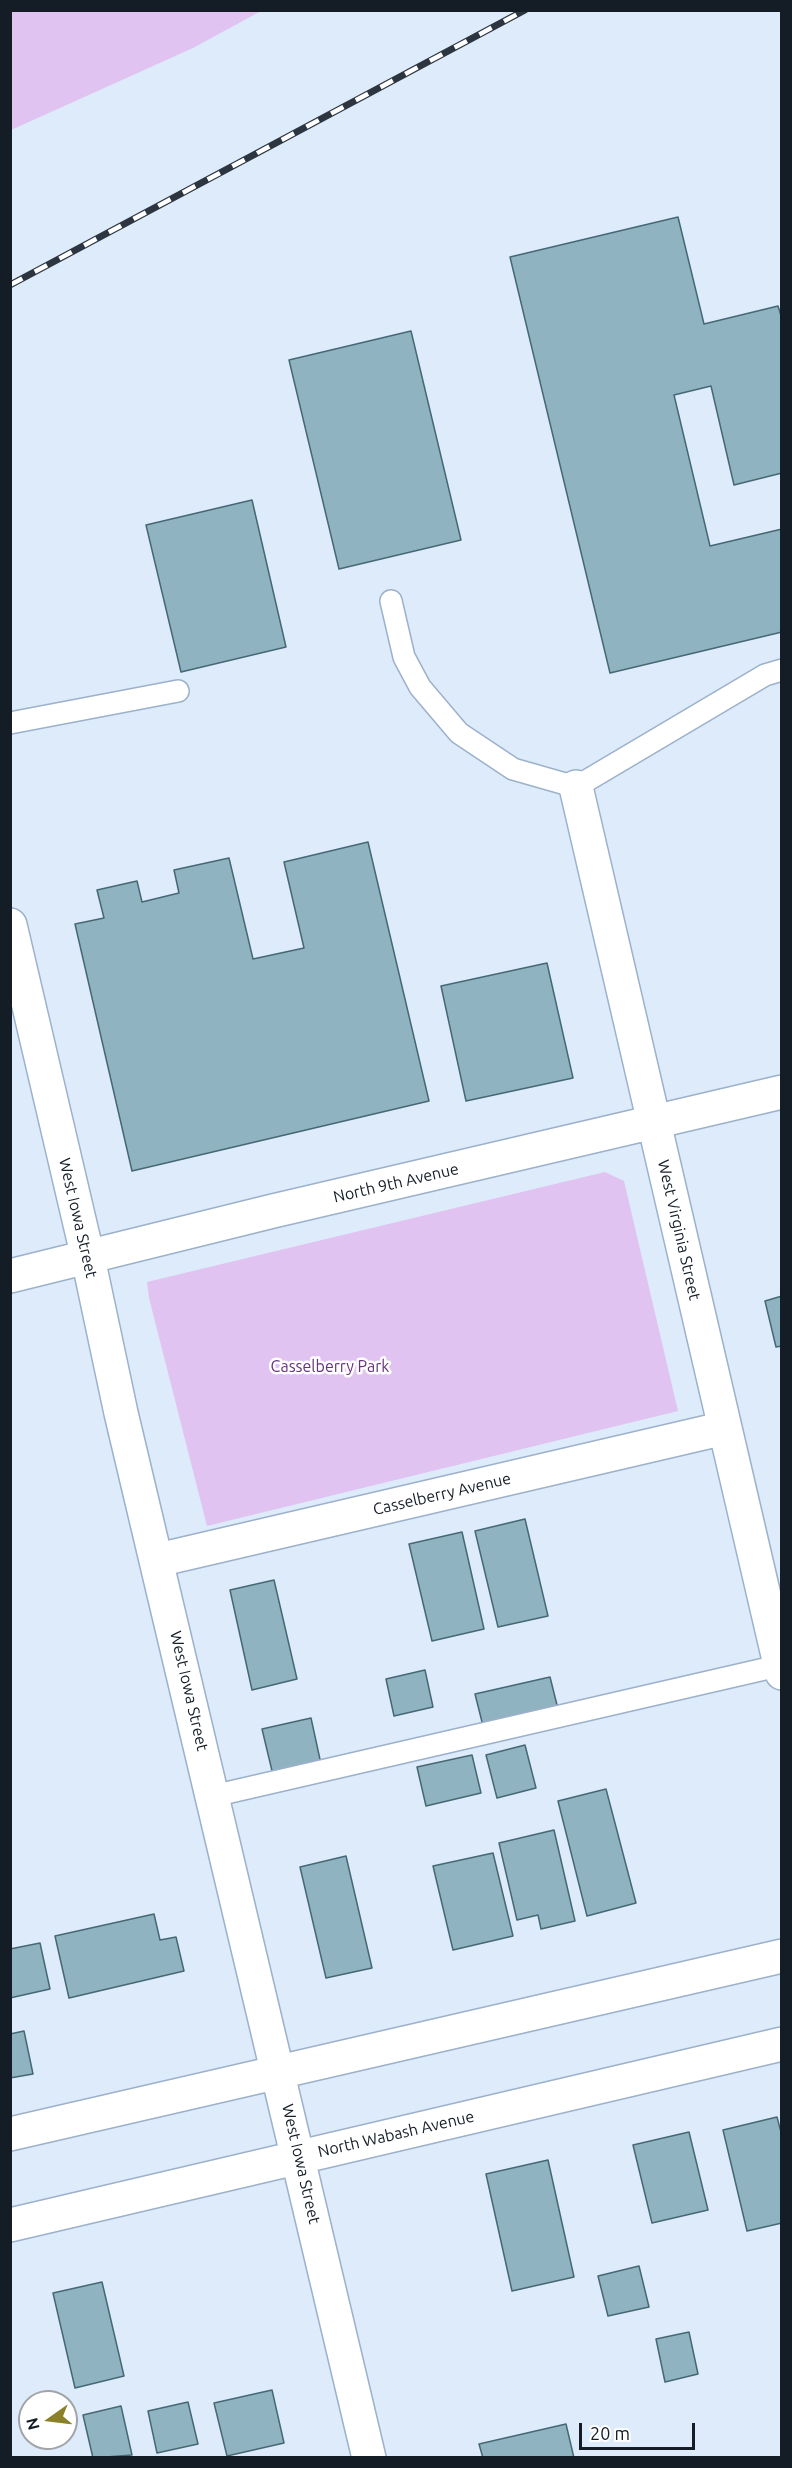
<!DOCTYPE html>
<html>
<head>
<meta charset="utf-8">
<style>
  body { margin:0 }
  #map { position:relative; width:792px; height:2468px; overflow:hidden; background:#ddebfb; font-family:Ubuntu,sans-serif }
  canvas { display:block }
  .frame { position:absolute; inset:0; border:12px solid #141c26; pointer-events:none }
  .north { position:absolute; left:18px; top:2390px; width:60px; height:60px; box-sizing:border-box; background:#fff; border:2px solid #a1a4a8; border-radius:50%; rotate:256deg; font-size:16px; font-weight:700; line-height:24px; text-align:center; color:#141c26 }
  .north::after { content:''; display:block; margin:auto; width:21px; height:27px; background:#8a8129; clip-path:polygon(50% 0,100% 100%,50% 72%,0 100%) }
  .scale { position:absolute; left:579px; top:2423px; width:116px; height:27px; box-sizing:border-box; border:3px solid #141c26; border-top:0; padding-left:8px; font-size:18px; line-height:21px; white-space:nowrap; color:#141c26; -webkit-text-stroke:4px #fff; paint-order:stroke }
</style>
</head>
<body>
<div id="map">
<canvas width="792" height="2468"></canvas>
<div class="frame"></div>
<div class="north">N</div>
<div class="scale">20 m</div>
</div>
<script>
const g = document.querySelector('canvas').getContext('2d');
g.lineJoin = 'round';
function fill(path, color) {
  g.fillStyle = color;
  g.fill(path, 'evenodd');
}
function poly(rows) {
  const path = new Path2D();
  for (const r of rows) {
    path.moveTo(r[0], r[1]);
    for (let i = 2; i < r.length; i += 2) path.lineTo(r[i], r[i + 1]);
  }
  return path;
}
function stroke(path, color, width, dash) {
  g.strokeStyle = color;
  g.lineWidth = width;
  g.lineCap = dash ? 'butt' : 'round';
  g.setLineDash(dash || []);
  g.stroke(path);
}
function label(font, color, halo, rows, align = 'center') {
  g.font = font + ' Ubuntu,sans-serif';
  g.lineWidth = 5;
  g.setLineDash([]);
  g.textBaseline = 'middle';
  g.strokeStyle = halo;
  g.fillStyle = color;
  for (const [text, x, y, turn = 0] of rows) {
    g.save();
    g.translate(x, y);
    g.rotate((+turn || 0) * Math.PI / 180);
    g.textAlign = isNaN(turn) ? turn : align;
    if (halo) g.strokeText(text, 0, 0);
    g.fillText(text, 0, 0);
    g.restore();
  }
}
fill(poly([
  [10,11,11,10,261,11,193,48,11,130],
  [605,1172,624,1181,678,1411,207,1526,149,1298,147,1282]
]), '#e0c3f1');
const building = poly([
  [678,217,704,324,778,306,782,319,782,473,734,485,711,386,674,395,710,546,782,529,782,632,610,673,510,257,678,217],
  [411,331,461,540,339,569,289,360,411,331],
  [252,500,286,647,181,672,146,525,252,500],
  [368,842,429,1101,132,1171,75,924,104,918,97,890,137,881,142,902,179,893,174,870,229,858,253,959,304,948,284,862,368,842],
  [547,963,573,1078,466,1101,441,986,547,963],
  [782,1296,782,1346,776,1347,765,1301,782,1296],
  [525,1519,548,1616,498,1627,475,1531,525,1519],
  [462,1532,484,1629,432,1641,409,1544,462,1532],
  [274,1580,297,1679,252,1690,230,1590,274,1580],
  [425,1670,433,1707,394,1716,386,1679,425,1670],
  [550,1677,559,1713,484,1730,475,1694,550,1677],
  [311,1718,321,1764,273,1775,262,1729,311,1718],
  [525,1745,536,1788,497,1798,486,1755,525,1745],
  [472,1755,481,1793,426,1806,417,1767,472,1755],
  [606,1789,636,1903,587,1916,558,1801,606,1789],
  [554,1830,575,1921,541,1929,538,1915,517,1920,499,1843,554,1830],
  [493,1853,513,1936,453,1950,433,1866,493,1853],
  [346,1856,372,1968,326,1978,300,1867,346,1856],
  [154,1914,160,1940,176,1937,184,1971,69,1998,55,1936,154,1914],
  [40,1943,50,1989,10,1998,10,1949,40,1943],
  [24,2031,33,2074,10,2078,10,2034,24,2031],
  [777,2117,782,2136,782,2223,747,2231,723,2130,777,2117],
  [689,2132,708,2210,652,2223,633,2145,689,2132],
  [548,2160,574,2277,512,2291,486,2174,548,2160],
  [639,2266,649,2307,608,2316,598,2276,639,2266],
  [102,2282,124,2376,75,2388,53,2293,102,2282],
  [689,2332,698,2374,665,2382,656,2339,689,2332],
  [272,2390,284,2443,227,2456,214,2403,272,2390],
  [188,2402,198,2444,157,2453,148,2411,188,2402],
  [121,2406,132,2455,93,2458,83,2415,121,2406],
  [566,2424,574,2458,483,2458,479,2444,566,2424]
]);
fill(building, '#8fb3c1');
stroke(building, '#466874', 1.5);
const lane = poly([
  [391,601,404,657,420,687,459,733,513,769,576,787,765,675,782,670],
  [10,723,178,691],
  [213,1796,782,1665]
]);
const street = poly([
  [576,787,782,1673],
  [10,925,88,1258,121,1413,369,2458],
  [10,1276,273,1211,782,1092],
  [158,1560,725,1428],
  [10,2134,782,1956],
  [10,2225,782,2044]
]);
stroke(lane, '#9cb1ca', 24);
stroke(street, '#9cb1ca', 36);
stroke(lane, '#fff', 21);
stroke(street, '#fff', 33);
const rail = poly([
  [10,285,525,10]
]);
stroke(rail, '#2d3640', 7);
stroke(rail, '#fff', 4.5, [14]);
label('16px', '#141c26', '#fff', [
  ["North 9th Avenue",396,1183,-13],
  ["West Iowa Street",78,1218,77],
  ["West Virginia Street",679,1230,77],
  ["Casselberry Avenue",442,1494,-13],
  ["West Iowa Street",189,1691,77],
  ["North Wabash Avenue",396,2134,-13],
  ["West Iowa Street",301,2164,77]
]);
label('16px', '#663380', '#fff', [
  ["Casselberry Park",330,1367]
]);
</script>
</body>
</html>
